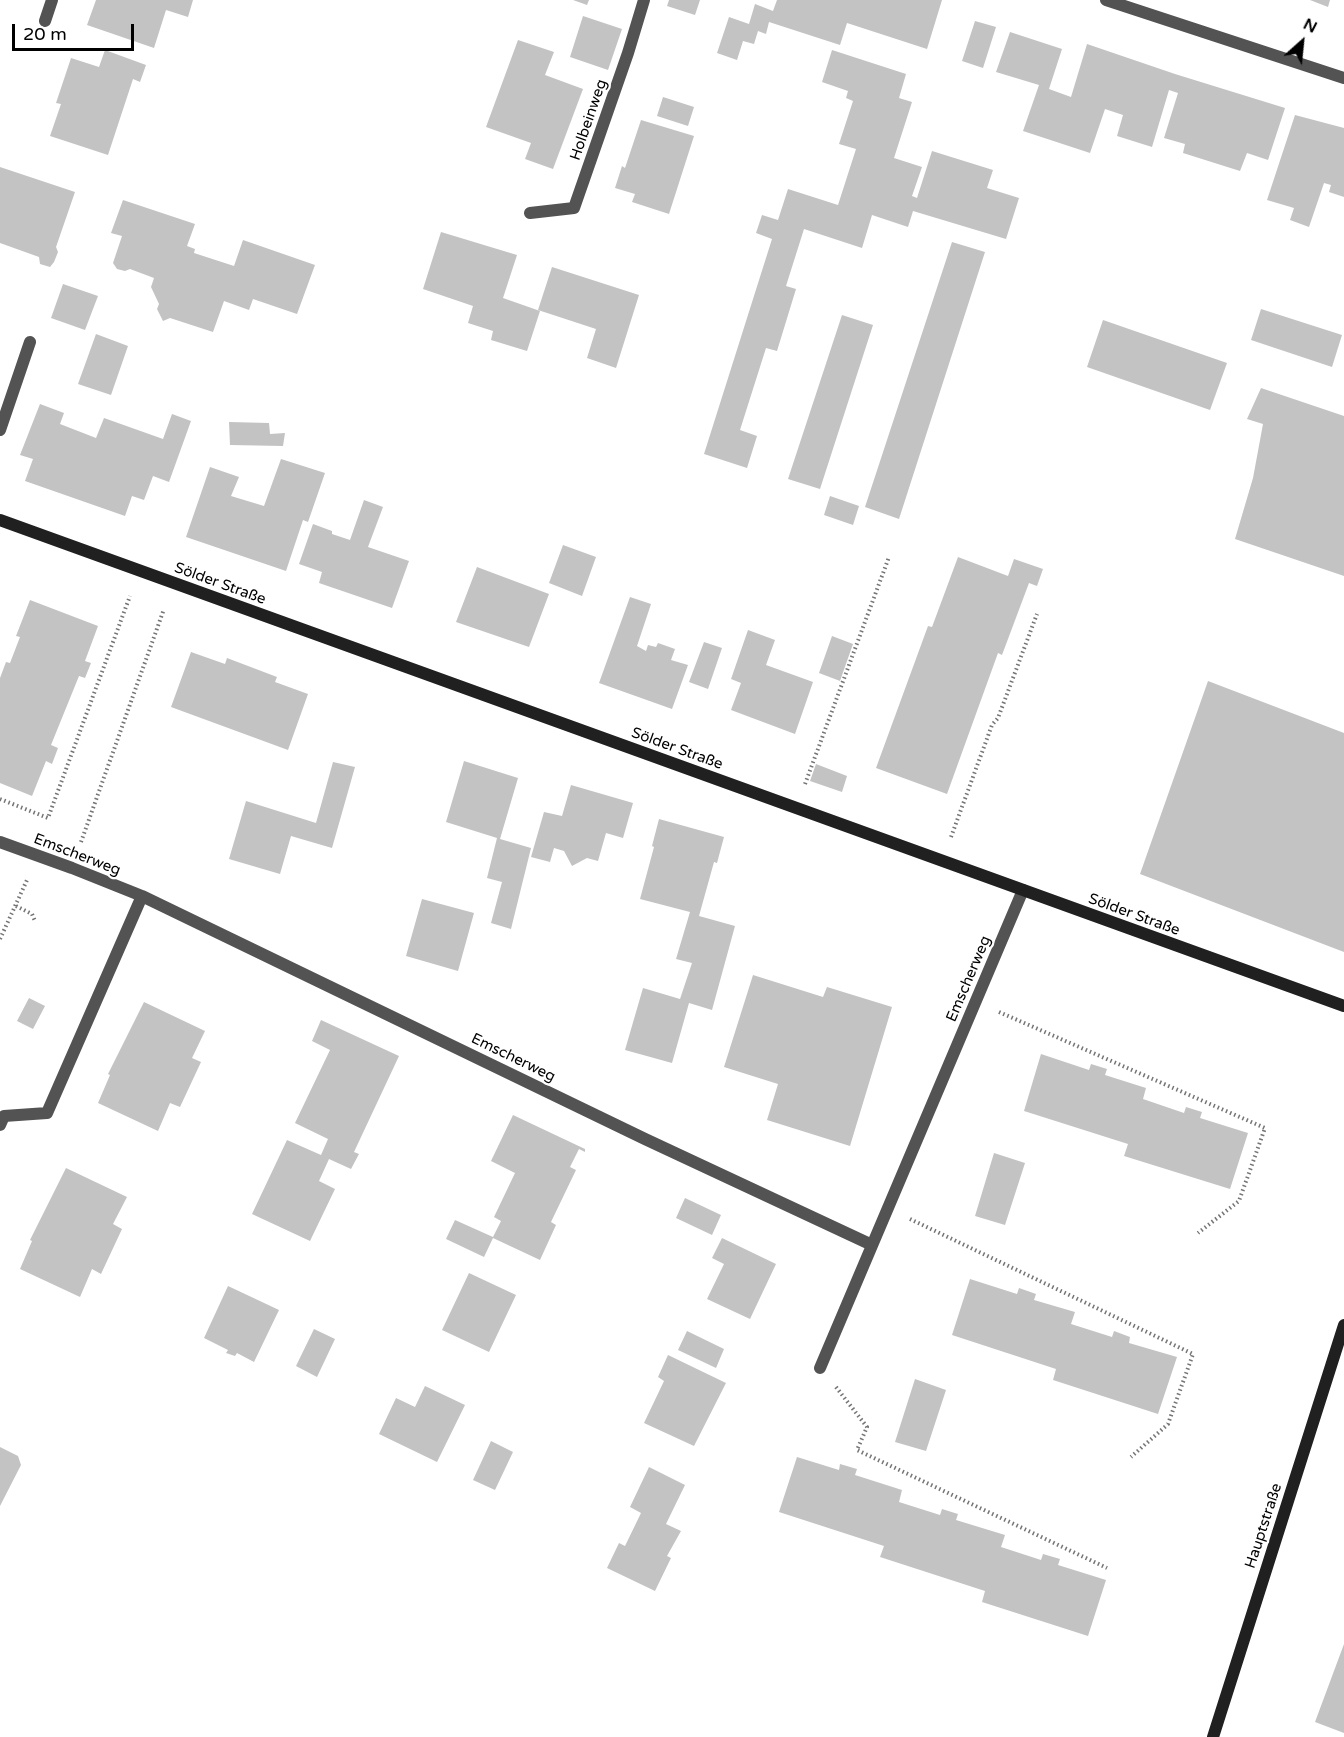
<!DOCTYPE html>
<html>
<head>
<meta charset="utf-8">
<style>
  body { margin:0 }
  #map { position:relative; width:1344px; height:1737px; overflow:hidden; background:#fff; font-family:"Varela Round",sans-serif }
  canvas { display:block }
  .north { position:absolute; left:1272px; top:12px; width:60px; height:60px; -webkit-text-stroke:4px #fff; paint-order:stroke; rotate:27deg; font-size:16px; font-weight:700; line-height:24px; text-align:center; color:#000 }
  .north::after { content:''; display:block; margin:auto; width:21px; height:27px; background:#000; clip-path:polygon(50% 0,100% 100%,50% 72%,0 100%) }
  .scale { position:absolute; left:12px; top:24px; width:122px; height:27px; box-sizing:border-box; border:3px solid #000; border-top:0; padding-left:8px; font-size:18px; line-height:21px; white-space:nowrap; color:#000; -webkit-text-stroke:4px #fff; paint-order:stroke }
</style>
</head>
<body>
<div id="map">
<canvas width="1344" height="1737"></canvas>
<div class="north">N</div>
<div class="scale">20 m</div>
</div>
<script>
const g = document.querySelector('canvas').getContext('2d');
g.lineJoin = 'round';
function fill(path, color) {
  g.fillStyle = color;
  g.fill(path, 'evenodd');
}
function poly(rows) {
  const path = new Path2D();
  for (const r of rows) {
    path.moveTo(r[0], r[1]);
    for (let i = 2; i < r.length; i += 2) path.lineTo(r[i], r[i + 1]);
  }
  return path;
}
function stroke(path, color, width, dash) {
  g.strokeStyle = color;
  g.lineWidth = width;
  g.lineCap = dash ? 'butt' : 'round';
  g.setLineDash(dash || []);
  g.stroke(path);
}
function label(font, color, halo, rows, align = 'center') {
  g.font = font + ' "Varela Round",sans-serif';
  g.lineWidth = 4.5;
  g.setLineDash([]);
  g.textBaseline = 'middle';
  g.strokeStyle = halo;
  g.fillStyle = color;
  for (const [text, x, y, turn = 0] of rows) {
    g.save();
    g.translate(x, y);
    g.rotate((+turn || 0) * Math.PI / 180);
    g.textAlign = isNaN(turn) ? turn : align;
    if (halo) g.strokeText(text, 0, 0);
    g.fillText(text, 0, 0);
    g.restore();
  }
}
fill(poly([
  [96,0,193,0,188,17,166,10,154,48,87,25],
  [573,0,589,0,587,5],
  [669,0,700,0,695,15,667,6],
  [777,0,942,0,927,49,847,23,840,45,769,22,766,34,758,31,754,44,743,41,737,60,717,53,729,17,749,24,755,4,773,11],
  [1310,0,1330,0,1328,7],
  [583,16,622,29,608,70,570,57],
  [975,21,996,27,983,68,962,61],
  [1010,32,1062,49,1049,89,1071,97,1087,44,1175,74,1285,108,1268,160,1247,153,1240,171,1183,153,1185,144,1164,138,1178,93,1169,90,1152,147,1117,136,1123,115,1105,109,1090,153,1023,131,1039,85,996,72],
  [518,40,554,52,545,75,583,89,553,169,525,159,531,143,486,127],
  [105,50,146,65,140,82,133,79,108,155,50,136,61,104,56,103,71,58,99,67],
  [832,50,906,74,899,98,912,102,894,158,922,167,912,196,917,198,932,151,993,170,987,188,1019,198,1006,239,913,211,908,227,872,215,862,248,804,229,786,286,796,289,777,351,766,348,740,430,757,436,747,468,704,454,772,239,756,233,762,215,778,220,788,189,838,205,856,149,839,144,853,101,846,98,848,91,822,82],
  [663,97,694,107,688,126,657,116],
  [1295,115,1344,128,1344,197,1329,192,1331,185,1324,183,1309,227,1290,220,1294,208,1267,200],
  [641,120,694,136,669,214,632,202,635,194,615,188,622,166,625,168],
  [0,167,75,192,56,247,58,252,54,262,50,267,40,264,39,257,0,243],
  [123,200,195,224,187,246,195,249,194,253,234,266,243,240,315,265,297,314,253,299,249,310,224,301,213,332,170,318,163,321,157,309,159,304,151,287,154,278,130,269,125,271,117,269,113,263,122,236,111,233],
  [441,232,517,255,503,298,540,311,527,351,491,340,493,331,468,323,473,306,423,289],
  [952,242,985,252,899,519,865,507],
  [552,267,639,295,616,368,587,358,596,329,538,310],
  [63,284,98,296,85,330,51,318],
  [1261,309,1342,335,1332,367,1251,340],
  [842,315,873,325,820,489,788,479],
  [1103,320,1227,363,1210,410,1087,367],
  [96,334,128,346,111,395,78,384],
  [1261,388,1344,416,1344,576,1235,539,1253,478,1263,424,1247,419],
  [40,404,64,413,60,424,96,438,104,418,163,439,172,414,191,421,169,482,153,476,144,500,132,496,125,516,25,481,33,459,20,455],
  [229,422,269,423,270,434,285,433,283,446,230,445],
  [281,459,325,473,308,522,303,520,286,571,186,537,210,467,239,477,231,496,264,506],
  [830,496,859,506,853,525,824,515],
  [364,500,383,507,368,547,409,561,392,608,319,583,322,572,299,564,313,524,332,531,332,534,350,540],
  [563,545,596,557,582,596,549,583],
  [958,557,1008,576,1014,559,1043,569,1037,586,1029,583,1002,655,998,653,947,794,876,768,928,626,932,627],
  [477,567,549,594,529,647,456,622],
  [630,597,651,604,637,646,646,651,648,645,656,647,658,643,675,649,671,660,688,665,672,709,599,683],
  [30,600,98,626,85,661,91,663,85,678,79,676,51,745,58,748,52,764,46,761,32,796,0,783,0,678,6,662,10,663,20,637,16,636],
  [748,630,775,640,766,665,813,682,795,734,731,710,741,683,731,679],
  [832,636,853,644,840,681,819,673],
  [704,642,722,648,708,689,689,682],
  [191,652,225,664,227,658,277,677,275,682,308,694,288,750,171,707],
  [1208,681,1344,733,1344,952,1140,874],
  [464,761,518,778,500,839,531,848,511,929,491,923,502,882,487,878,497,838,446,822],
  [333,762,355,767,332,848,291,836,280,874,229,859,246,801,316,823],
  [816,764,847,776,842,792,810,781],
  [571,785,633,803,623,838,606,833,598,861,587,858,572,866,564,851,554,848,550,862,531,857,544,812,562,816],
  [659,819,724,837,717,863,714,862,699,916,735,926,712,1010,689,1003,672,1063,625,1050,643,988,680,999,692,963,676,959,690,912,640,899,654,847,652,846],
  [422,899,474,913,458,971,406,956],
  [753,975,823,997,827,987,892,1007,850,1146,767,1120,778,1084,724,1067],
  [29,998,45,1006,33,1029,17,1021],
  [144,1002,205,1031,192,1058,201,1062,180,1107,170,1103,158,1131,98,1103,110,1075,108,1074],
  [321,1020,399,1056,354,1152,359,1154,351,1169,329,1159,319,1181,335,1189,310,1241,252,1214,287,1140,321,1155,328,1139,295,1123,330,1050,312,1041],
  [1041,1054,1089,1070,1091,1064,1107,1069,1105,1075,1146,1088,1143,1099,1184,1113,1186,1107,1202,1112,1200,1118,1248,1133,1230,1189,1124,1156,1128,1144,1024,1111],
  [513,1115,585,1149,585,1152,579,1149,570,1167,576,1170,551,1222,556,1225,540,1260,493,1238,484,1257,446,1239,455,1220,493,1237,501,1221,494,1217,515,1173,491,1161],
  [994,1153,1025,1163,1005,1225,975,1216],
  [66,1168,127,1197,113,1224,122,1229,101,1274,92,1269,80,1297,20,1269,32,1241,30,1240],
  [685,1198,721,1215,712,1235,676,1218],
  [722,1238,776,1264,750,1319,707,1299,724,1264,712,1258],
  [469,1273,516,1295,489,1352,442,1330],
  [970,1279,1017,1294,1019,1288,1036,1294,1034,1300,1075,1312,1071,1324,1112,1337,1114,1331,1130,1337,1129,1343,1177,1357,1158,1414,1053,1380,1056,1369,952,1335],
  [228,1286,279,1310,254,1362,237,1353,235,1356,226,1353,228,1350,204,1338],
  [314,1329,335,1339,317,1377,296,1366],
  [687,1331,724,1349,716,1368,678,1350],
  [668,1355,726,1383,694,1446,644,1423,664,1381,658,1377],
  [915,1379,946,1390,926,1451,895,1442],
  [425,1386,465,1405,437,1462,379,1434,396,1398,415,1407],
  [491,1441,513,1452,495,1490,473,1480],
  [0,1447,18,1456,21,1465,0,1506],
  [797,1457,839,1470,840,1464,857,1469,855,1475,902,1490,899,1502,940,1515,942,1509,958,1514,956,1520,1005,1535,1001,1547,1041,1560,1043,1554,1060,1559,1058,1565,1106,1580,1088,1636,982,1602,985,1591,880,1557,884,1546,779,1512],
  [649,1467,685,1485,666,1524,681,1531,667,1556,671,1558,655,1591,607,1568,619,1543,625,1546,641,1513,630,1507],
  [1344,1644,1344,1733,1315,1722]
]), '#c3c3c3');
stroke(poly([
  [805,784,889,557],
  [0,799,48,818,130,596],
  [951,837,992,725,998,718,1037,614],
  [81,842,164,609],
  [16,906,32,914,35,921],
  [0,939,27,880],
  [999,1012,1265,1128,1239,1201,1198,1233],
  [910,1219,1193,1354,1168,1424,1131,1457],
  [836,1387,867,1427,857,1450,1107,1568]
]), '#757575', 4, [1.5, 3]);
stroke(poly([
  [0,430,30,342]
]), '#535353', 12);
stroke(poly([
  [1106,0,1344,78],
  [45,21,52,0],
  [530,213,574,208,628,53,644,0],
  [0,842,72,868,142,896],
  [0,1125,4,1116,47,1113,142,896,645,1139,872,1245],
  [820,1368,1023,890]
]), '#535353', 12);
stroke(poly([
  [0,520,1344,1006],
  [1213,1737,1344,1325]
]), '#202020', 12);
label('15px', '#000', '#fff', [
  ["Holbeinweg",589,120,-71],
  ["Sölder Straße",220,584,20],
  ["Sölder Straße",677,749,20],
  ["Emscherweg",77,855,21],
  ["Sölder Straße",1134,915,20],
  ["Emscherweg",969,979,-67],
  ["Emscherweg",513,1058,26],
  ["Hauptstraße",1264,1526,-72]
]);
</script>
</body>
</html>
